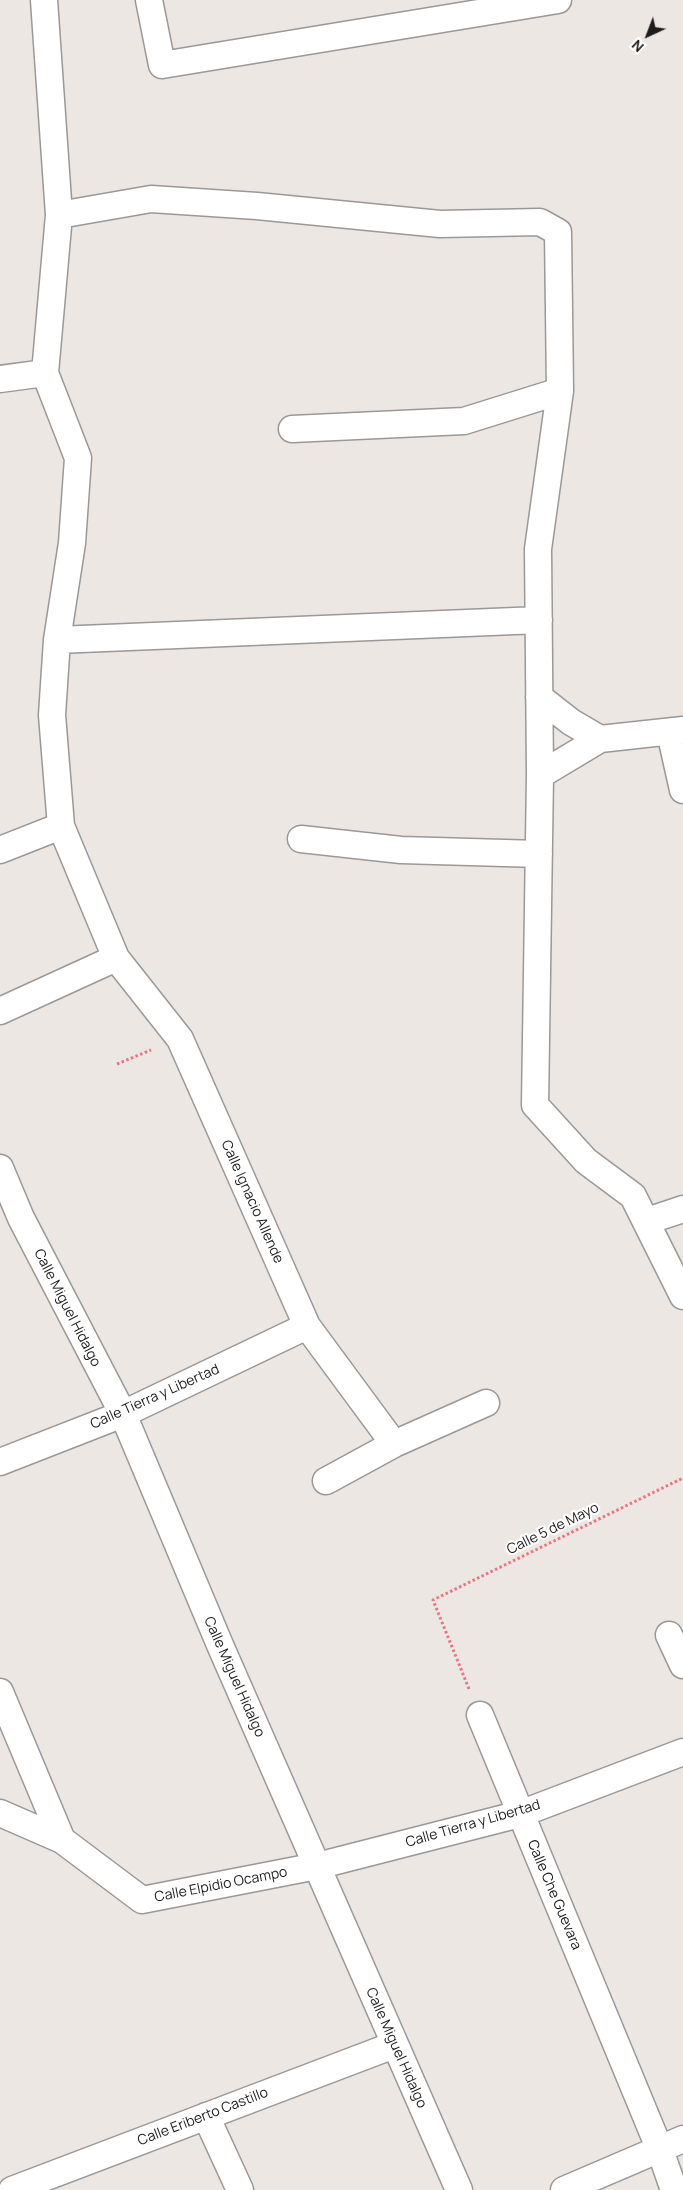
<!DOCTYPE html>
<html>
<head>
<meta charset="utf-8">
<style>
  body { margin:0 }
  #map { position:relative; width:683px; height:2190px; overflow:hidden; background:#ede7e3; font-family:Manrope,sans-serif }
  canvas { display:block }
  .north { position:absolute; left:623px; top:10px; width:50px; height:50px; -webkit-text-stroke:4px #fff; paint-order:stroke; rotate:223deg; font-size:14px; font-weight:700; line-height:20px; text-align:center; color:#1c1c1c }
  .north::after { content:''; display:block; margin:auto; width:18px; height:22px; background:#1c1c1c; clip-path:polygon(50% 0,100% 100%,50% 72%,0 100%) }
</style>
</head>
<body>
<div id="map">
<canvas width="683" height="2190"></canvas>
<div class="north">N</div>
</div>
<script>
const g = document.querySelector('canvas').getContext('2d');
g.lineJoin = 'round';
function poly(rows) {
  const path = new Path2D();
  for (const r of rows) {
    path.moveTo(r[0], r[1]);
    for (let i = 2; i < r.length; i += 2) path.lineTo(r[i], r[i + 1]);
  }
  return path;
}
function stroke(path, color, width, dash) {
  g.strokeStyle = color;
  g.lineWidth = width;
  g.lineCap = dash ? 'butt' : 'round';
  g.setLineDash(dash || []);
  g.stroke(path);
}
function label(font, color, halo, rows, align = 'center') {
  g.font = font + ' Manrope,sans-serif';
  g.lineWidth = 4.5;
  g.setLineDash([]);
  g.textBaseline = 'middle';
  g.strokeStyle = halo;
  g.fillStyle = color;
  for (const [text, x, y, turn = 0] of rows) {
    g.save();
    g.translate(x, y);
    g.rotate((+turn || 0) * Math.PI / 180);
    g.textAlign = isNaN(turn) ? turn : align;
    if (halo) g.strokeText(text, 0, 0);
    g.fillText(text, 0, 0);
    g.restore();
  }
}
const street = poly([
  [44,0,59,215,45,373,78,458,72,543,57,640,52,715,61,826,116,958,180,1039,307,1326,394,1444],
  [149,0,162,65,558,0],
  [59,215,151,199,257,206,440,224,540,222,558,232,560,391,538,549,540,775,535,1105,586,1161,633,1196,683,1296],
  [0,379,45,373],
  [292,429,464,421,560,391],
  [57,640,539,620],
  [539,697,571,722,600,739],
  [670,732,683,790],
  [540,775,600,739,683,730],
  [301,839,401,850,539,854],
  [0,850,61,826],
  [0,1011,116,958],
  [0,1168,21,1218,123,1414,220,1645,459,2190],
  [647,1221,683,1209],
  [0,1462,123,1414,307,1326],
  [326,1481,394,1444,486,1403],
  [669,1635,683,1665],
  [0,1692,62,1840],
  [480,1715,660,2150,674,2190],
  [0,1813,62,1840,142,1900,317,1866,520,1814,683,1752],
  [206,2116,240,2190],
  [12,2190,394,2045],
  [564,2190,683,2139]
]);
stroke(street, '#999', 29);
stroke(poly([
  [117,1064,151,1050],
  [469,1689,433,1600,683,1478]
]), '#ec7582', 3, [2.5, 2.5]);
stroke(street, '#fff', 26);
label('14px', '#1c1c1c', '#fff', [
  ["Calle Ignacio Allende",252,1202,66],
  ["Calle Miguel Hidalgo",67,1308,63],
  ["Calle Tierra y Libertad",155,1397,-24],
  ["Calle 5 de Mayo",553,1529,-26],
  ["Calle Miguel Hidalgo",234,1677,66],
  ["Calle Tierra y Libertad",473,1824,-16],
  ["Calle Elpidio Ocampo",221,1885,-11],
  ["Calle Che Guevara",554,1895,67],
  ["Calle Miguel Hidalgo",396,2048,66],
  ["Calle Eriberto Castillo",203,2117,-21]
]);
</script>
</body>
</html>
